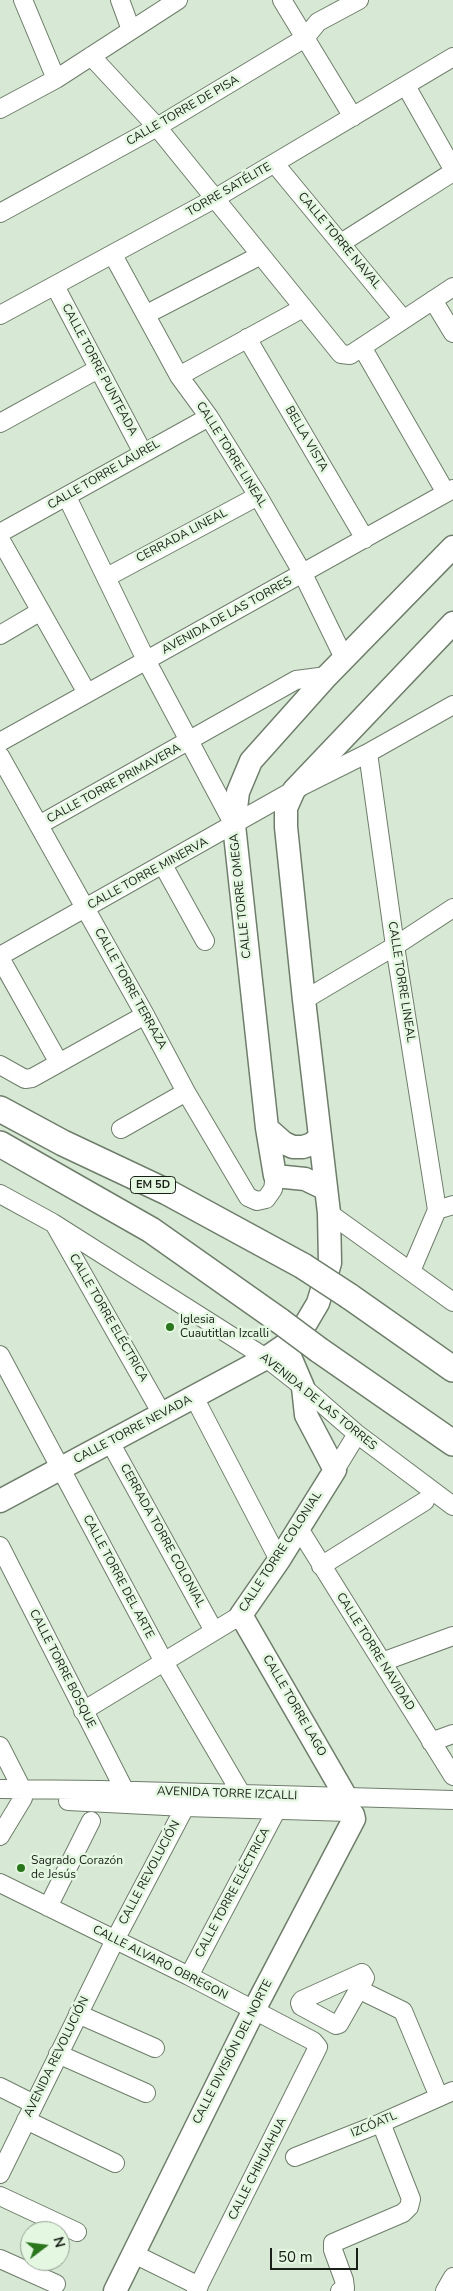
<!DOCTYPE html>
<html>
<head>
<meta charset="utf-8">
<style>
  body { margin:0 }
  #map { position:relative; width:453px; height:2291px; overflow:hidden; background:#d7e9d4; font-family:"Nunito Sans",sans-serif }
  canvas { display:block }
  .north { position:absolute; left:20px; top:2221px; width:50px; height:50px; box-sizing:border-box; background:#e4f7e1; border:1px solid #93a191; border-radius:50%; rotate:75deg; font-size:14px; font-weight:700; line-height:20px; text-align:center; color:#192018 }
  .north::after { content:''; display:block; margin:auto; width:18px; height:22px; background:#2a761c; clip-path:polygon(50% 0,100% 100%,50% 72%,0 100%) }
  .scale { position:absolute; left:270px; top:2248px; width:88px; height:22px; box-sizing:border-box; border:2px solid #192018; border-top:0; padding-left:6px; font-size:15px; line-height:18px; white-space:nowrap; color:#192018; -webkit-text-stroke:4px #e4f7e1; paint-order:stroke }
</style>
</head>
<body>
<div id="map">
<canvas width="453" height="2291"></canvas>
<div class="north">N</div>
<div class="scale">50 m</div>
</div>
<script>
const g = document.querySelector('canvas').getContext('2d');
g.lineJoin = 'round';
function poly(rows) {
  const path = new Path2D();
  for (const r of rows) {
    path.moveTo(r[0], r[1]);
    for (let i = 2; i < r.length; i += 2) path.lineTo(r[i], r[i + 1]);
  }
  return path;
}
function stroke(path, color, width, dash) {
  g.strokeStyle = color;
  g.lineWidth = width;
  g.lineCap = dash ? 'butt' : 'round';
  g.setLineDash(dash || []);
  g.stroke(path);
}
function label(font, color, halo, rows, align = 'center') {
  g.font = font + ' "Nunito Sans",sans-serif';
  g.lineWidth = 5;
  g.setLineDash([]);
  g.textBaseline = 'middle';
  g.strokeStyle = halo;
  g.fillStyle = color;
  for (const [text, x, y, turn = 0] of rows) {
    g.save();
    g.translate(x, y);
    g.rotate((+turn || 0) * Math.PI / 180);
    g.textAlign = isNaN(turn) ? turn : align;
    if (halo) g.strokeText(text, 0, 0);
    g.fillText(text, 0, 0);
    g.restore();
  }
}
const minor = poly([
  [23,0,56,79],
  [120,0,131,30],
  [282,0,353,117],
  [91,56,157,127,341,354,350,355,453,287],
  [406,86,453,169],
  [0,109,56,79,178,0],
  [275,164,403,319],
  [0,213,157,127,305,38,318,22,359,0],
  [341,243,453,172],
  [113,255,179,376,209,417,258,496,303,574,344,658],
  [55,286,143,453],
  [433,300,453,333],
  [147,314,261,255],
  [0,315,214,199,453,57],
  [247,338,365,539],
  [362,347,446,493],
  [179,376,303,308],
  [0,423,98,369],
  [67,497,146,660,234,825],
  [0,533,209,417],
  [0,539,87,693],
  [107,577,258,496],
  [0,635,41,611],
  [0,742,453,489],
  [368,753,395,946,437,1210],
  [0,756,145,1015,186,1092,248,1197,257,1201,266,1199,273,1189,275,1176],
  [39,825,296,680,327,676],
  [163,865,205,941],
  [0,956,294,790,368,753,453,705],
  [0,958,59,1063],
  [304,1000,395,946,453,908],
  [0,1065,25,1079,32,1078,145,1015],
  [121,1129,186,1092],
  [0,1194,53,1223,266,1358,303,1387,357,1434,453,1506],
  [329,1213,453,1302],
  [55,1225,162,1414],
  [411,1271,437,1210,453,1205],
  [0,1355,164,1662,242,1795],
  [194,1397,279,1560],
  [110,1442,214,1631],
  [335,1470,357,1434],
  [298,1527,453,1776],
  [0,1546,125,1791],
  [321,1566,425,1501],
  [382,1662,453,1636],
  [83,1711,241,1615],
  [431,1742,453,1734],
  [0,1746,22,1789,23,1798,0,1836],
  [0,1789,101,1790,453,1800],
  [68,1801,185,1807,349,1812,353,1815],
  [0,1883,189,1976,313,2041,318,2047,196,2291],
  [48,1907,91,1821],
  [362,1973,365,1978,339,2024,336,2025,301,2006,300,2003,302,2000,362,1973],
  [189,1976,276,1811],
  [358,1989,403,2011,439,2097],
  [78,2014,155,2048],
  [58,2054,146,2093],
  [0,2087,34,2104],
  [26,2120,115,2163],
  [295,2157,381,2123,453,2091],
  [0,2174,115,1940,185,1807],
  [0,2196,77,2232],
  [134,2254,199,2286],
  [0,2259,56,2284],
  [340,2291,345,2288,344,2280,333,2250,333,2243,403,2213,409,2207,411,2199,381,2123],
  [445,2291,453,2277]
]);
const major = poly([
  [267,1128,284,1143,293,1147,303,1147,312,1144,320,1137],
  [326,1189,305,1179,275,1176,267,1128,234,825,238,792,251,761,327,676,453,547],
  [285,1345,303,1387,306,1415,335,1470,279,1560,241,1615,346,1797],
  [0,1501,266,1358,285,1345,305,1325,318,1303,330,1263,329,1213,304,1000,286,827,286,808,294,790,453,623],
  [115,2291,254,2010,354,1819,353,1815]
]);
const highway = poly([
  [0,1109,63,1143,167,1192,303,1266],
  [0,1144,151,1230,280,1321],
  [349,1296,453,1369],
  [319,1350,453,1443]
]);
stroke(minor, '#6e7e6b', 20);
stroke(major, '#6e7e6b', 25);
stroke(highway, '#6e7e6b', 28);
stroke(minor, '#fff', 18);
stroke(major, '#fff', 22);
stroke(highway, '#fff', 25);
const highwayBridge = poly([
  [303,1266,349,1296],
  [280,1321,319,1350]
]);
stroke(highwayBridge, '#6e7e6b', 28, []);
stroke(highwayBridge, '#fff', 25);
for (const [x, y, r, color] of [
  [170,1327,5,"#2a761c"],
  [21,1868,5,"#2a761c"]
]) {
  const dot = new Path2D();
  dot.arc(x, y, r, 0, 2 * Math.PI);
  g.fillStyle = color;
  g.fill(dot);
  stroke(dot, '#e4f7e1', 2);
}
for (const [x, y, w] of [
  [153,1185,45]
]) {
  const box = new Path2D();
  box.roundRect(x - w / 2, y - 8.5, w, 17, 4);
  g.fillStyle = '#e4f7e1';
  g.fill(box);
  stroke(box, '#192018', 1);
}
label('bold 11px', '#192018', null, [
  ["EM 5D",153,1185]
]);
label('12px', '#192018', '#e4f7e1', [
  ["CALLE TORRE DE PISA",183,111,-30],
  ["TORRE SATÉLITE",229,190,-30],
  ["CALLE TORRE NAVAL",339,241,50],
  ["CALLE TORRE PUNTEADA",99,370,62],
  ["BELLA VISTA",306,439,60],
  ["CALLE TORRE LINEAL",231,455,58],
  ["CALLE TORRE LAUREL",104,475,-30],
  ["CERRADA LINEAL",182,536,-28],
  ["AVENIDA DE LAS TORRES",227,616,-29],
  ["CALLE TORRE PRIMAVERA",114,784,-29],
  ["CALLE TORRE MINERVA",148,874,-29],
  ["CALLE TORRE OMEGA",241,896,-96],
  ["CALLE TORRE LINEAL",401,982,81],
  ["CALLE TORRE TERRAZA",130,989,61],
  ["CALLE TORRE ELÉCTRICA",108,1318,60],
  ["AVENIDA DE LAS TORRES",318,1402,39],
  ["CALLE TORRE NEVADA",133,1430,-28],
  ["CERRADA TORRE COLONIAL",162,1536,61],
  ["CALLE TORRE COLONIAL",281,1552,-57],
  ["CALLE TORRE DEL ARTE",118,1577,62],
  ["CALLE TORRE NAVIDAD",375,1652,58],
  ["CALLE TORRE BOSQUE",62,1669,63],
  ["CALLE TORRE LAGO",294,1706,60],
  ["AVENIDA TORRE IZCALLI",227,1794,2],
  ["CALLE REVOLUCIÓN",150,1873,-62],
  ["CALLE TORRE ELÉCTRICA",233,1893,-62],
  ["CALLE ALVARO OBREGON",160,1963,27],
  ["CALLE DIVISIÓN DEL NORTE",233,2052,-63],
  ["AVENIDA REVOLUCIÓN",57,2057,-64],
  ["IZCÓATL",374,2125,-23],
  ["CALLE CHIHUAHUA",258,2169,-63]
]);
label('12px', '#192018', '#e4f7e1', [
  ["Iglesia",180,1320],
  ["Cuautitlan Izcalli",180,1334],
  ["Sagrado Corazón",31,1861],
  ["de Jesús",31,1875]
], 'left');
</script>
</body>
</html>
